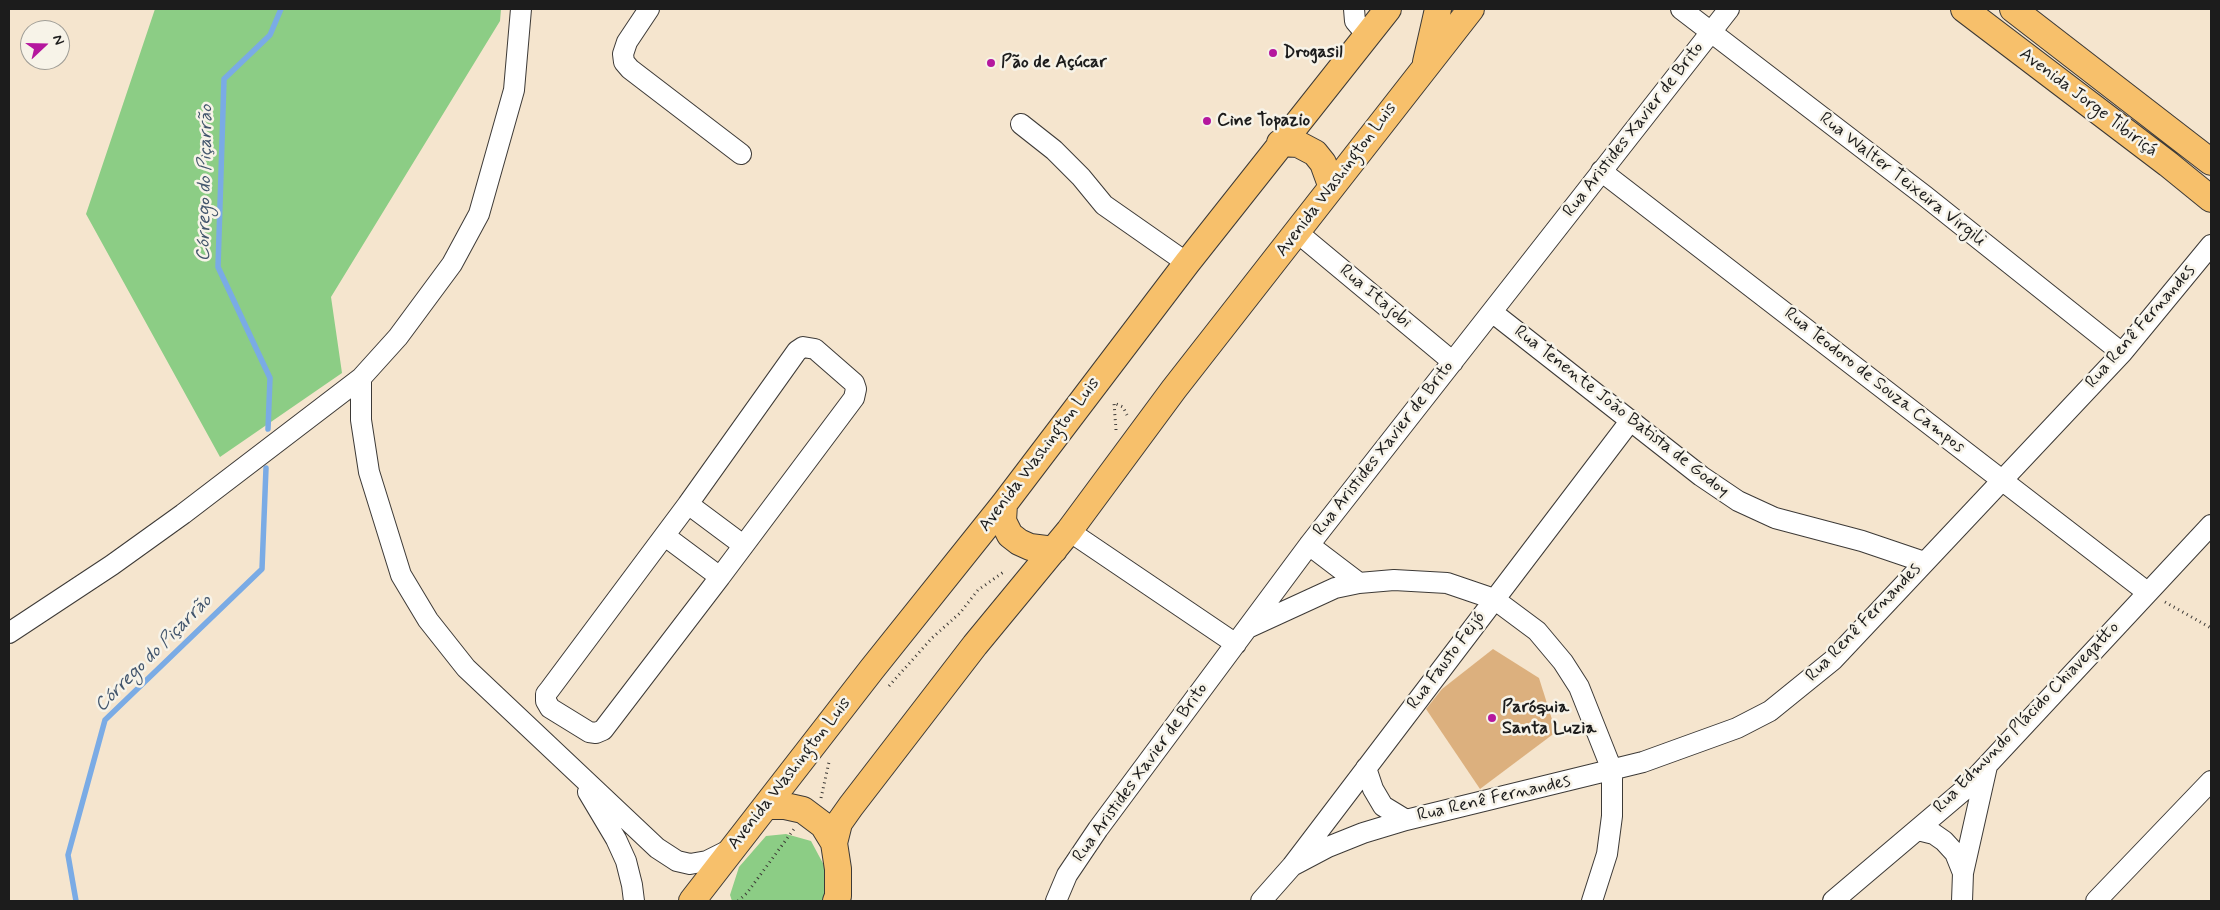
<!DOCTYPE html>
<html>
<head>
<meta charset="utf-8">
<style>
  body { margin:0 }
  #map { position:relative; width:2220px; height:910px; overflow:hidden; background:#f5e5ce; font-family:Mynerve,sans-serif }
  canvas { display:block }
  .frame { position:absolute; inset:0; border:10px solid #1c1c1c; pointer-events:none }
  .north { position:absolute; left:20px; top:20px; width:50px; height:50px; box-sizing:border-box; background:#f7f3e8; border:1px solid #9f9d96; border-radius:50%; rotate:69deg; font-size:14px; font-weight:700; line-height:20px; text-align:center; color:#1c1c1c }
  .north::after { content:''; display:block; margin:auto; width:18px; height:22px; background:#b5179e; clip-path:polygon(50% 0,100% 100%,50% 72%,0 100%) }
</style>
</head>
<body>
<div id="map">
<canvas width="2220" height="910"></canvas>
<div class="frame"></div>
<div class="north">N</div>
</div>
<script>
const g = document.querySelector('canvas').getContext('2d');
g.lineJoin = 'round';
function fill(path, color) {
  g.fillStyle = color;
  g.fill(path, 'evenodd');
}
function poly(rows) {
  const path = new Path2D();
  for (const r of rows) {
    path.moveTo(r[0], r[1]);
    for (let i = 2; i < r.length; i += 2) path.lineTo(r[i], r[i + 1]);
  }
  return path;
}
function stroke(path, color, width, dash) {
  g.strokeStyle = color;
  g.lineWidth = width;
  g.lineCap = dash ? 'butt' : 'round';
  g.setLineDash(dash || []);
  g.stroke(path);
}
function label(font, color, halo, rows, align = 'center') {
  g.font = font + ' Mynerve,sans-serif';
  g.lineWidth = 5;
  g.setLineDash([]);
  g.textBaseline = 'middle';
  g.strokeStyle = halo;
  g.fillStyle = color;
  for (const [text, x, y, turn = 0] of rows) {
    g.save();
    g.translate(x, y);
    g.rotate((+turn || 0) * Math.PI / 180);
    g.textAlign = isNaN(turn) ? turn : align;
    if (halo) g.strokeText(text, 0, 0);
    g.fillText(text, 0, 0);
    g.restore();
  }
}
fill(poly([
  [155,9,501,9,500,21,331,297,342,373,220,457,86,214],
  [786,834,811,841,826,869,827,901,732,901,730,895,739,867,766,836]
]), '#8ccd85');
stroke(poly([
  [268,429,270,378,218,267,224,79,270,35,281,9],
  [76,901,68,855,105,720,262,569,266,468]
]), '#7aabe5', 5.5);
fill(poly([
  [1493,649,1539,678,1556,732,1480,789,1426,709,1442,689]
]), '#dcb07e');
const minor = poly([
  [649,9,627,42,623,54,624,62,630,69,741,154],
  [1354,9,1355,21,1367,35],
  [1681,9,1925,196,2122,353],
  [1021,124,1054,150,1081,177,1104,205,1187,263],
  [1601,171,2147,592],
  [1298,233,1453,362],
  [1492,312,1701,476,1738,501,1775,518,1862,541,1924,562],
  [361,378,361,420,369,472,401,575,428,620,466,668,657,848,677,861,690,864,707,861,729,850],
  [1069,531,1236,644],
  [665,536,720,577,854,398,856,389,854,383,815,349,803,347,797,351,688,504],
  [1309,545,1359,583],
  [720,577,603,730,596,733,589,732,550,708,546,701,546,694,550,689,688,504,743,545],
  [1250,627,1335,588,1359,583,1394,580,1447,583,1494,599,1537,631,1563,662,1579,687,1612,770,1612,816,1607,854,1592,901],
  [9,633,112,565,183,514,361,378,398,337,452,264,479,214,514,90,521,9],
  [1366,768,1373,789,1383,806,1406,820],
  [588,792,616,839,626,861,632,885,634,901],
  [1918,830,1934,834,1944,841,1955,853,1963,873],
  [1292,866,1328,847,1363,833,1406,820,1643,762,1737,728,1770,711,1833,660,2122,353,2211,245],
  [1056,901,1067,875,1098,829,1309,545,1729,9],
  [1261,901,1292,866,1631,420],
  [1833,901,1964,790,2211,525],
  [1962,901,1963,873,1987,766],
  [2096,901,2211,781]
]);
const major = poly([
  [1964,9,2168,164,2211,199],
  [2013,9,2211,162],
  [1426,62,1438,9],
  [1280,143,1298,144,1315,153,1323,163,1331,185],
  [1004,504,1003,521,1010,535,1019,542,1030,547,1054,550],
  [766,806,785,806,803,810,823,825,834,843],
  [692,901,872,669,1004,504,1187,263,1388,9],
  [836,901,838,896,838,869,834,843,839,823,851,806,975,645,1069,531,1174,389,1471,9]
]);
stroke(minor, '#3d3a37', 22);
stroke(major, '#3d3a37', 28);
stroke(poly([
  [1116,430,1114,403,1123,407,1127,415],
  [2165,602,2211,628],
  [889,686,932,638,960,613,978,590,1005,571],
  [821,798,829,762],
  [738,901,747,893,794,829]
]), '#3d3a37', 3, [1, 4]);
stroke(minor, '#fff', 20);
stroke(major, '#f7c06b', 26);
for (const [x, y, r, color] of [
  [1273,53,5,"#b5179e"],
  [991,63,5,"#b5179e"],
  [1207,121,5,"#b5179e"],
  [1492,718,5,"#b5179e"]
]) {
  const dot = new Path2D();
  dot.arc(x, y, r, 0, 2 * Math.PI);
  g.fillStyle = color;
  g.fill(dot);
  stroke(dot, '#f7f3e8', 2);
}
label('bold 18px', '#1c1c1c', '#f7f3e8', [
  ["Drogasil",1283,53],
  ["Pão de Açúcar",1001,63],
  ["Cine Topazio",1217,121],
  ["Paróquia",1502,708],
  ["Santa Luzia",1502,729]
], 'left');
label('18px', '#1c1c1c', '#f7f3e8', [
  ["Avenida Jorge Tibiriçá",2088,103,37],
  ["Rua Aristides Xavier de Brito",1634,130,-52],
  ["Avenida Washington Luis",1337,180,-53],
  ["Rua Walter Teixeira Virgili",1902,180,38],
  ["Rua Itajobi",1375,297,40],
  ["Rua Renê Fernandes",2141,327,-49],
  ["Rua Teodoro de Souza Campos",1874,381,38],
  ["Rua Tenente João Batista de Godoy",1621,412,38],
  ["Rua Aristides Xavier de Brito",1384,449,-52],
  ["Avenida Washington Luis",1040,455,-53],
  ["Rua Renê Fernandes",1864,623,-46],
  ["Rua Fausto Feijó",1447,661,-53],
  ["Rua Edmundo Plácido Chiavegatto",2027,718,-46],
  ["Rua Aristides Xavier de Brito",1141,773,-54],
  ["Avenida Washington Luis",790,774,-52],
  ["Rua Renê Fernandes",1494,799,-13]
]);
label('italic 19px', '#42556c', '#f7f3e8', [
  ["Córrego do Piçarrão",206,183,-89],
  ["Córrego do Piçarrão",154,654,-45]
]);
</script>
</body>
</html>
